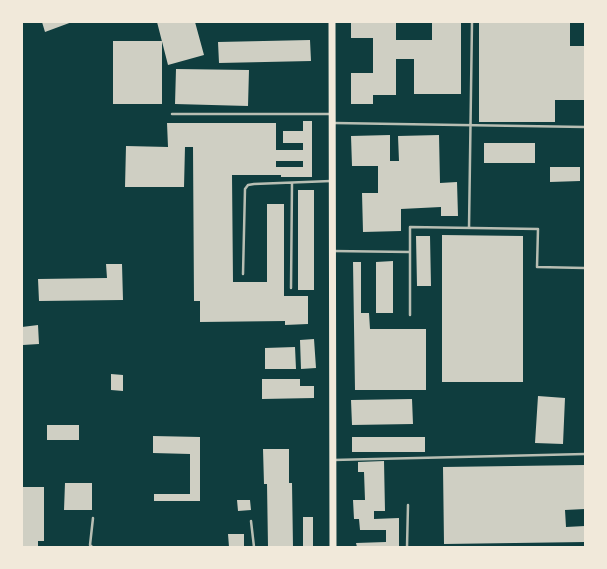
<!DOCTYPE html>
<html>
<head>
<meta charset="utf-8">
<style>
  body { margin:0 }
  #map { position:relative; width:607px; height:569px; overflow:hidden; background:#0f3d3e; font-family:Lato,sans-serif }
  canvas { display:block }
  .frame { position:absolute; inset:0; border:23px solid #f1e9da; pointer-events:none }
</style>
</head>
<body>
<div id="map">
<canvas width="607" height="569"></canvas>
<div class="frame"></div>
</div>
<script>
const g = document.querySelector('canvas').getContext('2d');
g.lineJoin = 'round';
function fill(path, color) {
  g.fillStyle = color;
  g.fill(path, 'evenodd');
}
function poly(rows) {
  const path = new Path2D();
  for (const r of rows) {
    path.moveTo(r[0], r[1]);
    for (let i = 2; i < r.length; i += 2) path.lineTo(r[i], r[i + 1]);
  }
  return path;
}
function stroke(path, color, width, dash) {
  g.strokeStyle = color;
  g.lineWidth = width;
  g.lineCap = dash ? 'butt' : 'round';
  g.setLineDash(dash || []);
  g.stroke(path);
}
fill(poly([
  [42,22,72,22,45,32],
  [157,22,195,22,204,55,168,65],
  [351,22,396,22,396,40,432,40,432,22,461,22,461,94,414,94,414,59,396,59,396,95,373,95,373,104,351,104,351,73,373,73,373,38,351,38],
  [479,22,570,22,570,46,585,46,585,100,555,100,555,122,479,122],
  [310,40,311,61,219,63,218,42],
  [113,41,162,41,162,104,113,104],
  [176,69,249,70,248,106,175,104],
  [303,121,312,121,312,177,281,177,281,175,232,175,233,282,267,282,267,204,284,204,284,296,308,296,308,324,285,325,285,321,200,322,200,301,194,301,193,147,185,147,184,187,125,187,126,146,168,147,167,123,276,123,276,150,303,150,303,143,283,143,283,131,303,131],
  [276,161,303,161,303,167,276,167],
  [390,135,390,161,399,161,398,136,439,135,440,183,457,182,458,216,441,216,441,207,401,209,401,231,363,232,362,193,378,193,378,166,352,166,351,136],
  [484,143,535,143,535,163,484,163],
  [550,167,580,167,580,181,550,182],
  [298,190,314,190,314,290,298,290],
  [442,235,523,236,523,382,442,382],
  [416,236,430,236,431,286,417,286],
  [393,261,393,313,376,313,376,262],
  [353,262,361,262,361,313,369,313,370,329,426,329,426,390,355,390],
  [106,264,122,264,123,300,39,301,38,279,107,278],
  [38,325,39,344,23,345,22,327],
  [314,339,316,368,301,369,300,340],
  [295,347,296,369,265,369,265,348],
  [111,374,123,375,123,391,111,390],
  [262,379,300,379,300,386,314,386,314,398,262,399],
  [538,396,565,398,563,444,535,443],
  [412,399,413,424,352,425,351,400],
  [47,425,79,425,79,440,47,440],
  [153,436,200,437,200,501,154,501,154,494,190,494,190,454,153,453],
  [352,437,425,437,425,452,352,452],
  [263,449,289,449,289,483,292,483,293,547,268,547,267,484,264,484],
  [384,461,385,511,374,511,374,519,399,518,399,547,357,547,356,543,386,542,386,530,360,530,359,519,354,519,353,500,365,500,364,472,358,472,358,462],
  [585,465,585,509,565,510,566,527,585,526,585,542,444,544,443,467],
  [65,483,92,483,92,510,64,510],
  [22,487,44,487,44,541,38,541,38,547,22,547],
  [237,500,250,500,251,510,238,511],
  [303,517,313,517,313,547,303,547],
  [228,534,244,534,244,547,229,547]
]), '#cfcfc3');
stroke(poly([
  [172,114,331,114],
  [334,123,585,127],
  [469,228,472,22],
  [332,251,410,252,410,227,538,229,537,267,585,268],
  [243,274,245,189,248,185,254,184,331,181],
  [291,288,292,183],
  [410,315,410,252],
  [333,460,585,454],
  [251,521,254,547],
  [92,547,90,545,93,518],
  [407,547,408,505]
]), '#b8beb3', 2.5);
stroke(poly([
  [332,22,333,547]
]), '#f1e9da', 7);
</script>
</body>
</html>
